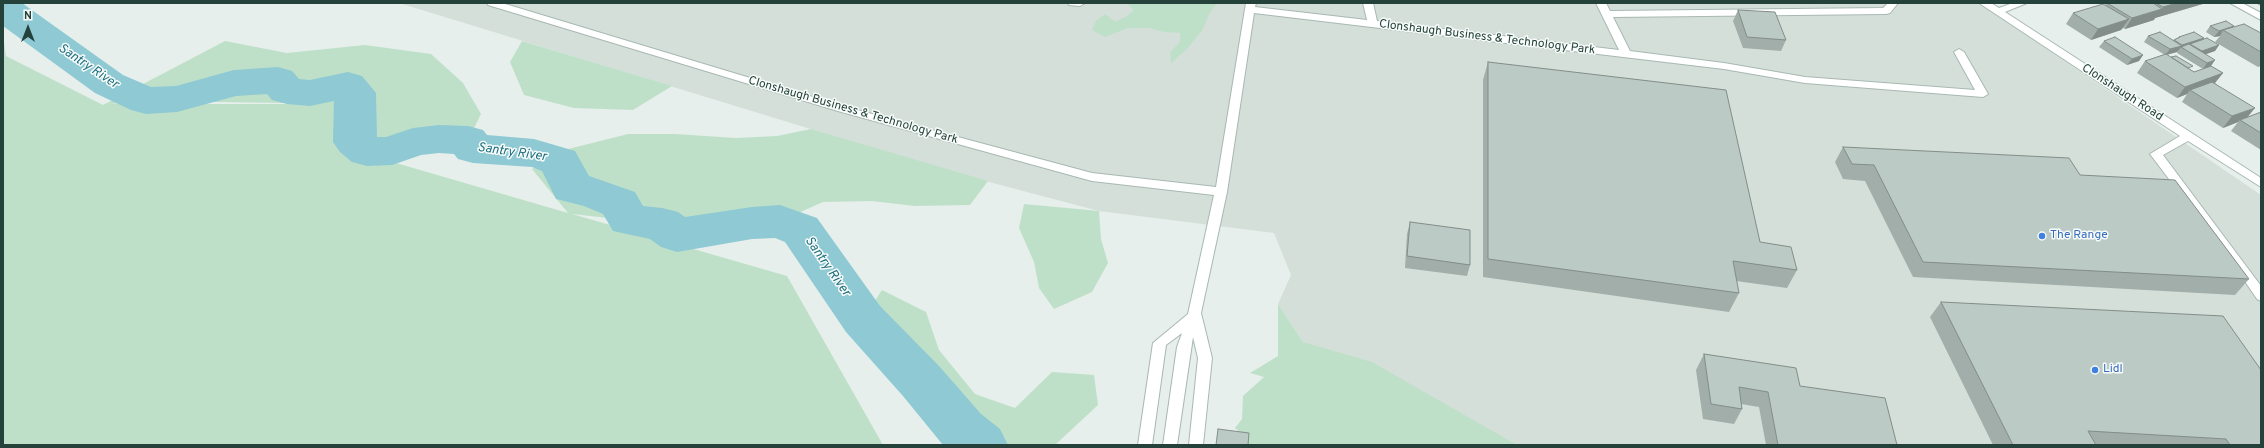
<!DOCTYPE html>
<html>
<head>
<meta charset="utf-8">
<style>
  body { margin:0 }
  #map { position:relative; width:2264px; height:448px; overflow:hidden; background:#e6efeb; font-family:Overpass,sans-serif }
  canvas { display:block }
  .frame { position:absolute; inset:0; border:4px solid #24423a; pointer-events:none }
  .north { position:absolute; left:8px; top:8px; width:40px; height:40px; -webkit-text-stroke:3px #f7fbf9; paint-order:stroke; rotate:0deg; font-size:11px; font-weight:700; line-height:16px; text-align:center; color:#24423a }
  .north::after { content:''; display:block; margin:auto; width:14px; height:18px; background:#24423a; clip-path:polygon(50% 0,100% 100%,50% 72%,0 100%) }
</style>
</head>
<body>
<div id="map">
<canvas width="2264" height="448"></canvas>
<div class="frame"></div>
<div class="north">N</div>
</div>
<script>
const g = document.querySelector('canvas').getContext('2d');
g.lineJoin = 'round';
function fill(path, color) {
  g.fillStyle = color;
  g.fill(path, 'evenodd');
}
function poly(rows) {
  const path = new Path2D();
  for (const r of rows) {
    path.moveTo(r[0], r[1]);
    for (let i = 2; i < r.length; i += 2) path.lineTo(r[i], r[i + 1]);
  }
  return path;
}
function stroke(path, color, width, dash) {
  g.strokeStyle = color;
  g.lineWidth = width;
  g.lineCap = dash ? 'butt' : 'round';
  g.setLineDash(dash || []);
  g.stroke(path);
}
function label(font, color, halo, rows, align = 'center') {
  g.font = font + ' Overpass,sans-serif';
  g.lineWidth = 3;
  g.setLineDash([]);
  g.textBaseline = 'middle';
  g.strokeStyle = halo;
  g.fillStyle = color;
  for (const [text, x, y, turn = 0] of rows) {
    g.save();
    g.translate(x, y);
    g.rotate((+turn || 0) * Math.PI / 180);
    g.textAlign = isNaN(turn) ? turn : align;
    if (halo) g.strokeText(text, 0, 0);
    g.fillText(text, 0, 0);
    g.restore();
  }
}
fill(poly([
  [399,3,1980,3,2261,195,2261,445,1512,445,1303,342,1278,304,1291,275,1274,233,1099,211,951,172]
]), '#d4dfda');
fill(poly([
  [1126,3,1217,3,1209,14,1203,29,1188,48,1171,63,1170,52,1180,42,1180,33,1164,32,1149,28,1128,28,1105,37,1092,30,1096,21,1105,14,1115,22,1127,16,1134,10],
  [3,35,6,56,103,105,225,41,287,53,365,45,431,54,463,83,481,114,468,140,437,151,392,151,358,143,372,156,568,213,532,169,568,149,628,134,675,134,736,138,777,136,811,129,988,181,970,205,915,206,872,201,823,202,780,221,752,223,677,235,662,224,572,214,787,276,883,445,3,445],
  [146,101,286,103,286,104,111,104],
  [522,41,672,86,633,110,574,108,524,95,510,62],
  [1024,204,1099,211,1101,239,1108,263,1092,292,1054,309,1039,288,1034,262,1019,228],
  [882,290,926,312,939,350,975,394,1015,408,1052,372,1094,375,1098,405,1055,445,963,445,932,427,921,381,863,319],
  [1278,304,1303,342,1372,362,1517,445,1248,445,1248,439,1235,428,1242,419,1243,396,1264,377,1250,373,1278,356]
]), '#bfe0c8');
fill(poly([
  [3,3,22,3,123,75,151,87,176,86,234,70,278,67,292,71,299,79,310,80,348,72,362,76,376,93,377,137,386,137,413,128,439,125,468,126,483,130,487,135,534,139,575,151,589,176,635,192,643,206,662,208,678,212,685,217,752,207,780,205,817,218,880,306,939,366,981,414,1000,429,1008,445,943,445,903,396,846,332,785,242,775,238,752,239,677,252,661,247,650,239,613,231,603,214,584,206,556,199,542,171,532,167,473,163,458,159,454,154,439,153,421,155,392,165,367,166,352,162,340,152,333,142,334,101,310,106,287,104,272,100,267,94,236,96,177,112,146,114,131,110,95,93,3,26,3,3]
]), '#8ec9d4');
const minor = poly([
  [487,3,502,3,846,107,1092,173,1216,187,1246,3,1256,3,1255,7,1367,20,1363,3,1373,3,1377,21,1619,50,1596,3,1606,3,1610,11,1883,8,1888,3,1898,3,1890,13,1886,14,1613,17,1630,51,1724,63,1805,77,1975,90,1954,52,1959,49,1964,52,1988,94,1983,97,1805,83,1724,69,1254,13,1227,192,1201,313,1212,358,1203,445,1189,445,1198,358,1193,337,1177,445,1163,445,1177,347,1182,333,1166,345,1152,445,1138,445,1153,343,1188,314,1214,195,1092,181,838,111,488,5,487,3],
  [1068,3,1085,3,1080,6,1069,5,1068,3],
  [1979,3,1991,3,1999,8,2013,3,2027,3,2005,12,2261,178,2261,187,2188,141,2163,155,2261,286,2261,301,2257,299,2231,261,2150,154,2180,136,1979,3],
  [2230,3,2242,3,2261,13,2261,20,2230,3]
]);
stroke(minor, '#a8b8b2', 2);
fill(minor, '#fff');
fill(poly([
  [2107,3,2206,3,2155,18,2154,20,2125,29,2123,28,2121,30,2091,40,2066,24,2073,13,2105,5],
  [2258,3,2261,3,2261,6,2257,4],
  [1738,10,1786,40,1781,51,1743,48,1733,21],
  [2210,26,2234,26,2234,27,2261,33,2261,66,2258,67,2215,42,2220,36,2214,37,2206,32],
  [2148,36,2173,40,2179,37,2204,38,2203,39,2219,45,2215,51,2205,54,2211,66,2223,73,2215,83,2247,117,2261,112,2261,150,2231,131,2238,122,2223,128,2182,102,2187,94,2177,98,2137,73,2145,61,2165,55,2144,42],
  [2178,50,2177,53,2203,69,2194,72,2167,55,2177,52],
  [2104,41,2143,55,2139,61,2127,65,2099,47],
  [1488,62,1760,242,1797,270,1787,288,1736,281,1739,293,1729,312,1483,277,1483,80],
  [1843,147,2080,175,2249,279,2235,295,1913,277,1865,181,1843,179,1835,162],
  [1410,222,1470,265,1467,276,1405,268,1407,234],
  [1941,302,2261,445,1993,445,1930,317],
  [1704,354,1800,386,1897,445,1766,445,1759,407,1741,404,1742,409,1734,424,1703,419,1696,370]
]), '#a1aea9');
fill(poly([
  [2177,3,2206,3,2155,18,2154,20,2125,29,2132,18,2162,9,2163,7],
  [2129,19,2121,30,2091,40,2098,29],
  [2234,26,2230,32,2223,30,2220,36,2214,37,2219,31],
  [2204,38,2200,44,2190,44,2187,48,2181,47,2177,52,2165,55,2170,49],
  [2219,45,2215,51,2198,57,2202,51],
  [2143,55,2139,61,2127,65,2132,59],
  [2215,60,2211,66,2203,69,2207,63],
  [2223,73,2214,84,2190,90,2187,94,2177,98,2185,87],
  [2255,108,2246,119,2240,120,2238,122,2223,128,2232,116]
]), '#838d89');
const building = poly([
  [2107,3,2153,3,2162,9,2132,18,2107,3],
  [2156,3,2177,3,2163,7,2156,3],
  [2103,4,2129,19,2098,29,2073,13,2103,4],
  [1738,10,1775,12,1786,40,1747,37,1738,10],
  [2226,21,2234,26,2219,31,2210,26,2226,21],
  [2244,24,2261,33,2261,52,2223,30,2244,24],
  [2160,32,2182,46,2170,49,2148,36,2160,32],
  [2194,32,2204,38,2182,45,2174,40,2180,37,2179,37,2194,32],
  [2115,37,2143,55,2132,59,2104,41,2115,37],
  [2207,38,2219,45,2202,51,2190,44,2207,38],
  [2189,44,2215,60,2207,63,2181,47,2189,44],
  [2166,54,2194,72,2211,66,2223,73,2185,87,2145,61,2166,54],
  [2176,56,2193,66,2188,68,2171,57,2176,56],
  [1488,62,1726,90,1760,242,1791,247,1797,270,1733,261,1739,293,1488,259,1488,62],
  [2212,82,2255,108,2232,116,2190,90,2212,82],
  [2261,112,2261,133,2240,120,2261,112],
  [1843,147,2069,158,2080,175,2175,180,2249,279,1923,262,1874,165,1852,164,1843,147],
  [1410,222,1470,230,1470,265,1407,256,1410,222],
  [1941,302,2223,316,2261,370,2261,445,2230,445,2226,439,2088,431,2096,445,2013,445,1941,302],
  [1704,354,1796,368,1800,386,1885,398,1897,445,1778,445,1768,392,1739,387,1742,409,1711,404,1704,354],
  [1218,429,1249,433,1248,445,1216,445,1218,429]
]);
fill(building, '#bbcac4');
stroke(building, '#838d89', 1);
for (const [x, y, r, color] of [
  [2042,236,4,"#3f7fe0"],
  [2095,370,4,"#3f7fe0"]
]) {
  const dot = new Path2D();
  dot.arc(x, y, r, 0, 2 * Math.PI);
  g.fillStyle = color;
  g.fill(dot);
  stroke(dot, '#f7fbf9', 1.5);
}
label('12px', '#24423a', '#f7fbf9', [
  ["Clonshaugh Business & Technology Park",1487,38,7],
  ["Clonshaugh Road",2122,93,33],
  ["Clonshaugh Business & Technology Park",853,111,16]
]);
label('12px', '#366cbe', '#f7fbf9', [
  ["The Range",2050,236],
  ["Lidl",2103,370]
], 'left');
label('italic 13px', '#1c6f80', '#f7fbf9', [
  ["Santry River",88,67,34],
  ["Santry River",512,153,8],
  ["Santry River",827,267,55]
]);
</script>
</body>
</html>
